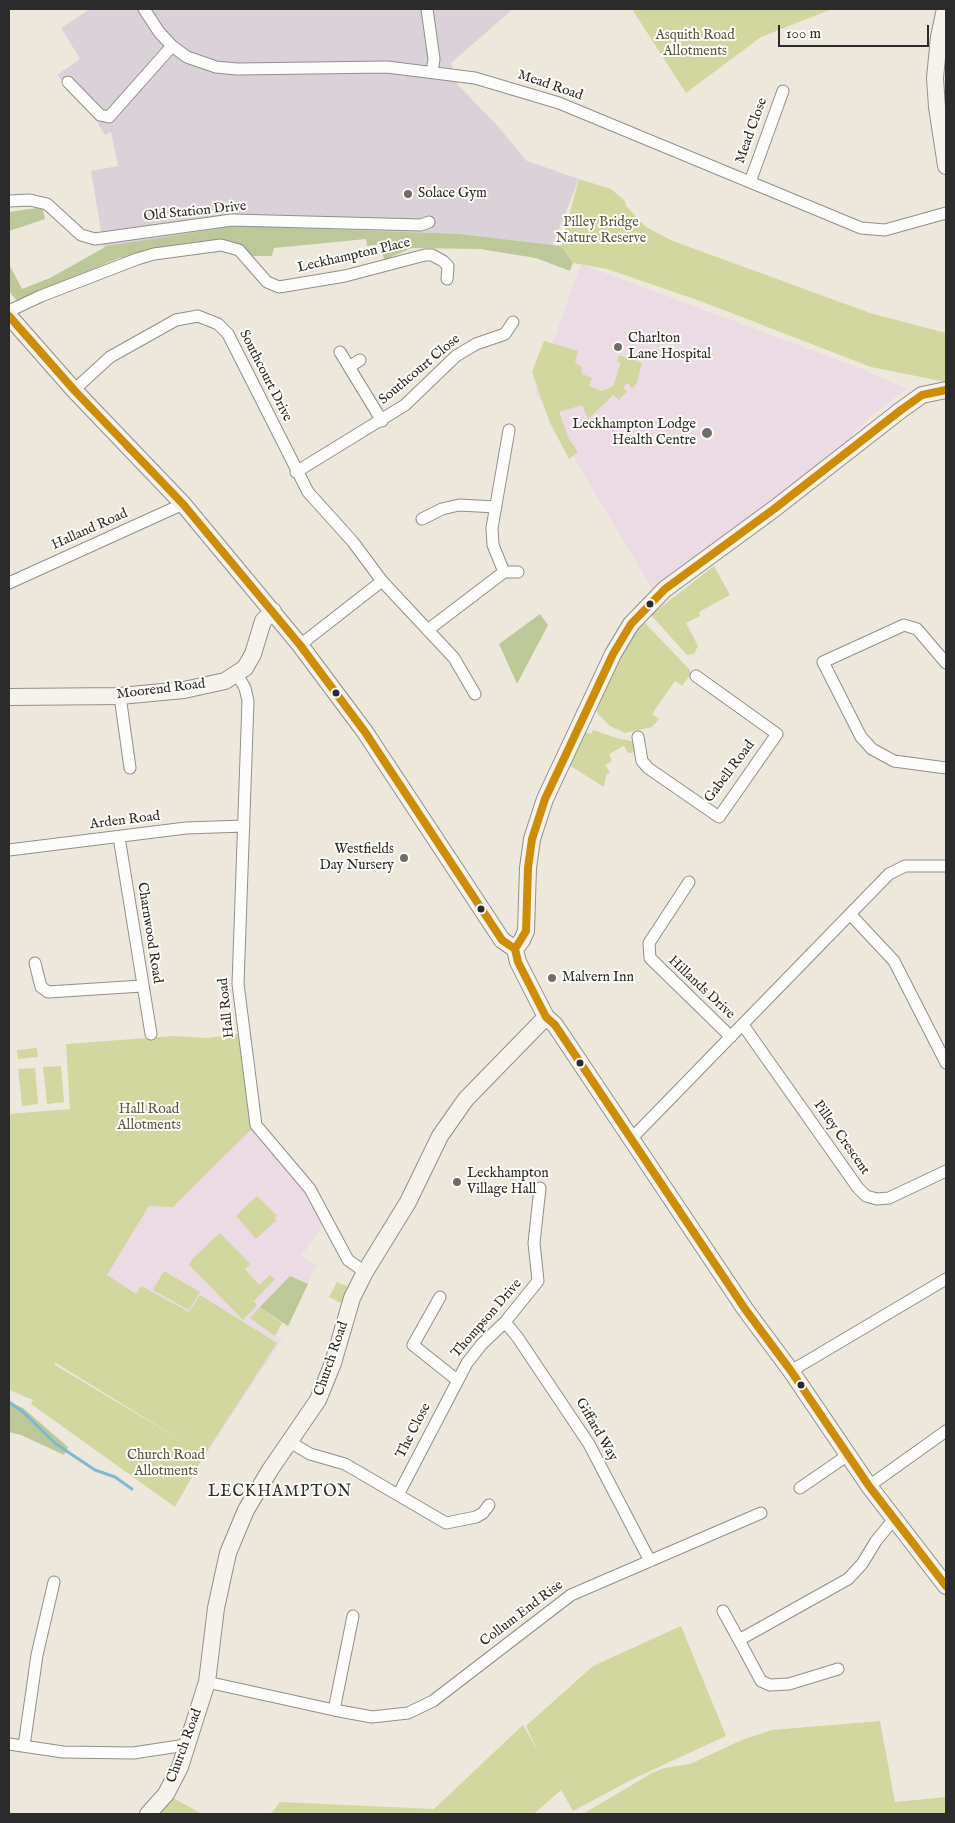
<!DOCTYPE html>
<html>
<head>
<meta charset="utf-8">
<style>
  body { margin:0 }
  #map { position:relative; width:955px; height:1823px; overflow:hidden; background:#eee8dc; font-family:"IM FELL English",serif }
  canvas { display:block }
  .frame { position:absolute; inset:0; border:10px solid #2b2b2b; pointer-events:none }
  .scale { position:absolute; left:778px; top:25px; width:151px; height:22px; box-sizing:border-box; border:2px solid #2b2b2b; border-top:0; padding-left:6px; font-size:15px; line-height:18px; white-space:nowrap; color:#2b2b2b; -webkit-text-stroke:4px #fdfcf7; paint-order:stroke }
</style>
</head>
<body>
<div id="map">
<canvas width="955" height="1823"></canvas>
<div class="frame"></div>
<div class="scale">100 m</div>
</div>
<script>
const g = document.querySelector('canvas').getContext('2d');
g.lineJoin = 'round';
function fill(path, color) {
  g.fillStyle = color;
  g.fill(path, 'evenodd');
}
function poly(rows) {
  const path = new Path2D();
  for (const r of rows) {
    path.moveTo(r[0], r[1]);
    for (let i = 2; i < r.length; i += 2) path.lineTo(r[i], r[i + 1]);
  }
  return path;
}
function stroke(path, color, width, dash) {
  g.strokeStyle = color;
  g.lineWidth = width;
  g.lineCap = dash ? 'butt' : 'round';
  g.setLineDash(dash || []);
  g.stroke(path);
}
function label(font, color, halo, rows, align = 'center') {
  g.font = font + ' "IM FELL English",serif';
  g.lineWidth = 4;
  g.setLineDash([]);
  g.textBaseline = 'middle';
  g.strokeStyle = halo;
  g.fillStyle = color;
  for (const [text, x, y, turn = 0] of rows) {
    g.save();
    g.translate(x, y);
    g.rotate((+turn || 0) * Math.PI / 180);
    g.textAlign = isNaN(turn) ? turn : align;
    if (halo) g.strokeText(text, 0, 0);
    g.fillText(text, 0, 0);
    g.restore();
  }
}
fill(poly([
  [581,264,865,370,907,389,873,414,836,452,652,589,535,392],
  [252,1129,261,1142,301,1184,323,1225,301,1256,317,1265,288,1326,282,1323,275,1335,282,1338,275,1351,206,1454,55,1362,149,1206,173,1207]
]), '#ecdbe4');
fill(poly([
  [90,9,513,9,451,63,458,85,495,123,527,161,579,179,551,249,422,234,104,249,91,171,118,166,111,132,105,135,96,120,57,75,80,59,61,28]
]), '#dbd1d8');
fill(poly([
  [632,9,832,9,761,37,686,93],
  [579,179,611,189,625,201,626,206,646,227,673,241,870,313,946,333,946,382,871,367,703,302,607,269,573,263,561,246],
  [544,341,578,351,575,363,581,366,582,374,592,378,589,386,602,391,613,386,621,363,617,361,619,355,642,363,637,383,632,389,628,383,623,387,627,392,619,400,613,395,588,419,582,405,559,412,569,439,578,452,569,459,550,423,532,372],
  [714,566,730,595,699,612,700,616,686,623,698,646,694,654,687,655,651,615],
  [644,622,690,670,690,675,682,686,675,681,652,714,659,719,652,727,625,733,610,726,598,714,594,703,623,641],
  [593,730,620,739,632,741,638,748,632,753,628,753,624,746,609,754,612,761,605,765,610,773,606,775,604,787,569,765,585,732,591,734],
  [244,1033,256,1125,173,1207,149,1206,107,1275,136,1294,141,1286,189,1312,200,1295,277,1343,205,1454,175,1507,31,1404,33,1400,9,1390,9,1114,70,1109,66,1044,173,1036,207,1038],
  [55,1363,56,1363,184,1442,55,1365],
  [37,1048,38,1057,18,1059,17,1050],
  [61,1066,64,1102,47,1104,43,1067],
  [35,1068,38,1104,22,1106,18,1069],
  [257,1196,277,1216,274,1218,277,1220,256,1239,236,1216],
  [220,1233,250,1264,245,1269,259,1285,270,1275,275,1279,254,1301,257,1305,243,1320,189,1265,193,1258],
  [164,1271,200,1292,189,1310,153,1290],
  [337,1282,349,1287,345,1305,329,1297],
  [260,1307,282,1323,275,1336,250,1318],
  [681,1626,726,1736,635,1778,573,1811,561,1790,534,1814,271,1814,280,1802,434,1809,523,1725,538,1751,526,1726,593,1666],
  [880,1721,895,1802,946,1797,946,1814,583,1814,652,1773,664,1768,690,1764,742,1740,772,1730],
  [166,1794,202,1814,148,1814]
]), '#d1d79e');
fill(poly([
  [37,208,43,209,45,219,9,231,9,212],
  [236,226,458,234,561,246,573,263,570,271,536,258,480,249,412,248,384,260,381,244,367,246,366,239,274,248,272,256,248,256,230,244,119,258,17,301,9,291,9,264,22,289,50,278,107,246],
  [540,614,548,625,517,684,499,644],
  [290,1276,308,1284,288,1326,260,1307],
  [9,1402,23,1408,68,1447,64,1455,21,1435,9,1432]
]), '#bcc898');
stroke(poly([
  [9,1402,22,1411,56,1444,95,1470,115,1477,132,1489]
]), '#80b8d1', 3);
const street = poly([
  [144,9,159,32,172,46,187,57,216,67,237,69,387,67,475,78,559,103,861,228,885,230,946,213],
  [427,9,434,59,432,72],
  [68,82,100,115,109,117,172,46],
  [750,182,783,91],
  [9,201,30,200,47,204,81,235,95,239,232,220,421,225,429,222],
  [9,311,41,296,137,259,154,254,221,245,239,250,267,282,279,287,345,276,425,255,432,255,443,261,448,266,447,279],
  [340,352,382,421],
  [349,367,360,360],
  [74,390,110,357,176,320,198,316,218,324,228,334,308,492,353,542,382,581,454,658,475,694],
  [296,472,405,405,456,356,476,344,505,334,513,322],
  [422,519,442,509,459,505,496,507],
  [504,572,518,572],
  [9,583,183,504],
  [429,629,504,572,493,545,492,528,509,430],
  [300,645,382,581],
  [946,663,917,629,904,625,823,662,861,737,872,749,894,761,946,768],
  [237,674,245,688,248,701,238,984,256,1125,310,1189,348,1260,365,1272],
  [120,696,130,768],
  [638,737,642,761,648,768,719,817,777,734,696,676],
  [119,837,151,1034],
  [9,850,186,828,244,826],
  [689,882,649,943,650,958,731,1037],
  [850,914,894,961,946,1063],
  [35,963,41,987,48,992,142,986],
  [743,1025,858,1188,866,1196,877,1199,889,1198,946,1171],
  [632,1138,889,874,905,866,946,866],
  [440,1297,413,1345,457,1380],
  [505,1322,518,1338,589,1444,650,1561],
  [791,1371,946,1279],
  [290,1442,310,1454,345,1464,446,1523,476,1517,483,1513,489,1505],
  [869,1486,946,1431],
  [800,1488,848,1455],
  [398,1495,467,1363,482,1344,505,1322,538,1281,534,1243,540,1188],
  [723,1611,739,1640,848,1579,862,1564,876,1541,894,1519],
  [739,1640,761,1681,770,1685,789,1684,838,1669],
  [207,1682,334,1710,372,1717,408,1713,433,1701,571,1595,761,1513],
  [334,1710,353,1616],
  [9,1744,63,1752,133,1753,186,1745],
  [24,1746,37,1655,54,1582]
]);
const secondary = poly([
  [945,9,939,37,935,78,937,107,946,166],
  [9,316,74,390,183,504,300,645,365,732,502,940,515,949,518,962,546,1017,555,1025,745,1309,791,1371,869,1486,946,1586],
  [9,697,120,696,184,690,225,681,245,668,253,654,263,621,273,611],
  [515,949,522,940,526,931,528,868,532,839,545,799,613,654,631,624,665,589,774,509,901,410,922,395,946,390],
  [148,1814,166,1794,180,1767,207,1682,216,1608,228,1553,246,1510,270,1470,318,1400,333,1363,352,1298,365,1272,408,1202,440,1136,466,1099,546,1017]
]);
stroke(street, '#928f8a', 13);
stroke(secondary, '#928f8a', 18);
stroke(street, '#fcfcfa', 11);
stroke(secondary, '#f6f2ec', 16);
stroke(poly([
  [9,316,74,390,183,504,300,645,365,732,502,940,515,949,518,962,546,1017,555,1025,745,1309,791,1371,869,1486,946,1586],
  [515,949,526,931,528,868,532,839,545,799,613,654,631,624,665,589,774,509,901,410,922,395,946,390]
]), '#ce8d09', 8);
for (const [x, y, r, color] of [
  [408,194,5,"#6f6d69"],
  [618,347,5,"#6f6d69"],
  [707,433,6,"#6f6d69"],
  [650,604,4.5,"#2b2b2b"],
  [336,693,4.5,"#2b2b2b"],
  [404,858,5,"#6f6d69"],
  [481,909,4.5,"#2b2b2b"],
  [552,978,5,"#6f6d69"],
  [580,1063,4.5,"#2b2b2b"],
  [457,1182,5,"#6f6d69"],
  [801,1385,4.5,"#2b2b2b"]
]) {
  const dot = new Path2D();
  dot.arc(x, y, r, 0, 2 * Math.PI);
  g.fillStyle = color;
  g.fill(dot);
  stroke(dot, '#fdfcf7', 2);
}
label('14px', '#565a3e', '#fdfcf7', [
  ["Asquith Road",695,36],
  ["Allotments",695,52],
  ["Pilley Bridge",601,223],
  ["Nature Reserve",601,239],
  ["Hall Road",149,1110],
  ["Allotments",149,1126],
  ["Church Road",166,1456],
  ["Allotments",166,1472]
]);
label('14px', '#2b2b2b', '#fdfcf7', [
  ["Mead Road",550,86,19],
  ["Mead Close",752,131,-70],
  ["Old Station Drive",195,212,-6],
  ["Leckhampton Place",354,256,-13],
  ["Southcourt Close",420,370,-40],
  ["Southcourt Drive",265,376,63],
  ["Halland Road",90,530,-24],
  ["Moorend Road",161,690,-7],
  ["Gabell Road",730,772,-53],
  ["Arden Road",125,821,-7],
  ["Charnwood Road",149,933,81],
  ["Hillands Drive",701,988,43],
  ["Hall Road",227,1008,-96],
  ["Pilley Crescent",841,1138,55],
  ["Thompson Drive",487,1319,-49],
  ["Church Road",332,1359,-71],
  ["Giffard Way",596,1430,60],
  ["The Close",414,1431,-63],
  ["Collum End Rise",522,1614,-37],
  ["Church Road",185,1746,-70]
]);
label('14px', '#2b2b2b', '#fdfcf7', [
  ["Solace Gym",418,194],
  ["Charlton",628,339],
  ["Lane Hospital",628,355],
  ["Leckhampton Lodge",696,425,"right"],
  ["Health Centre",696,441,"right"],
  ["Westfields",394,850,"right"],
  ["Day Nursery",394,866,"right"],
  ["Malvern Inn",562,978],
  ["Leckhampton",467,1174],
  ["Village Hall",467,1190]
], 'left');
g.letterSpacing = '1px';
label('16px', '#2b2b2b', '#fdfcf7', [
  ["LECKHAMPTON",280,1493]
]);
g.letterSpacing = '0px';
</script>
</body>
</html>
